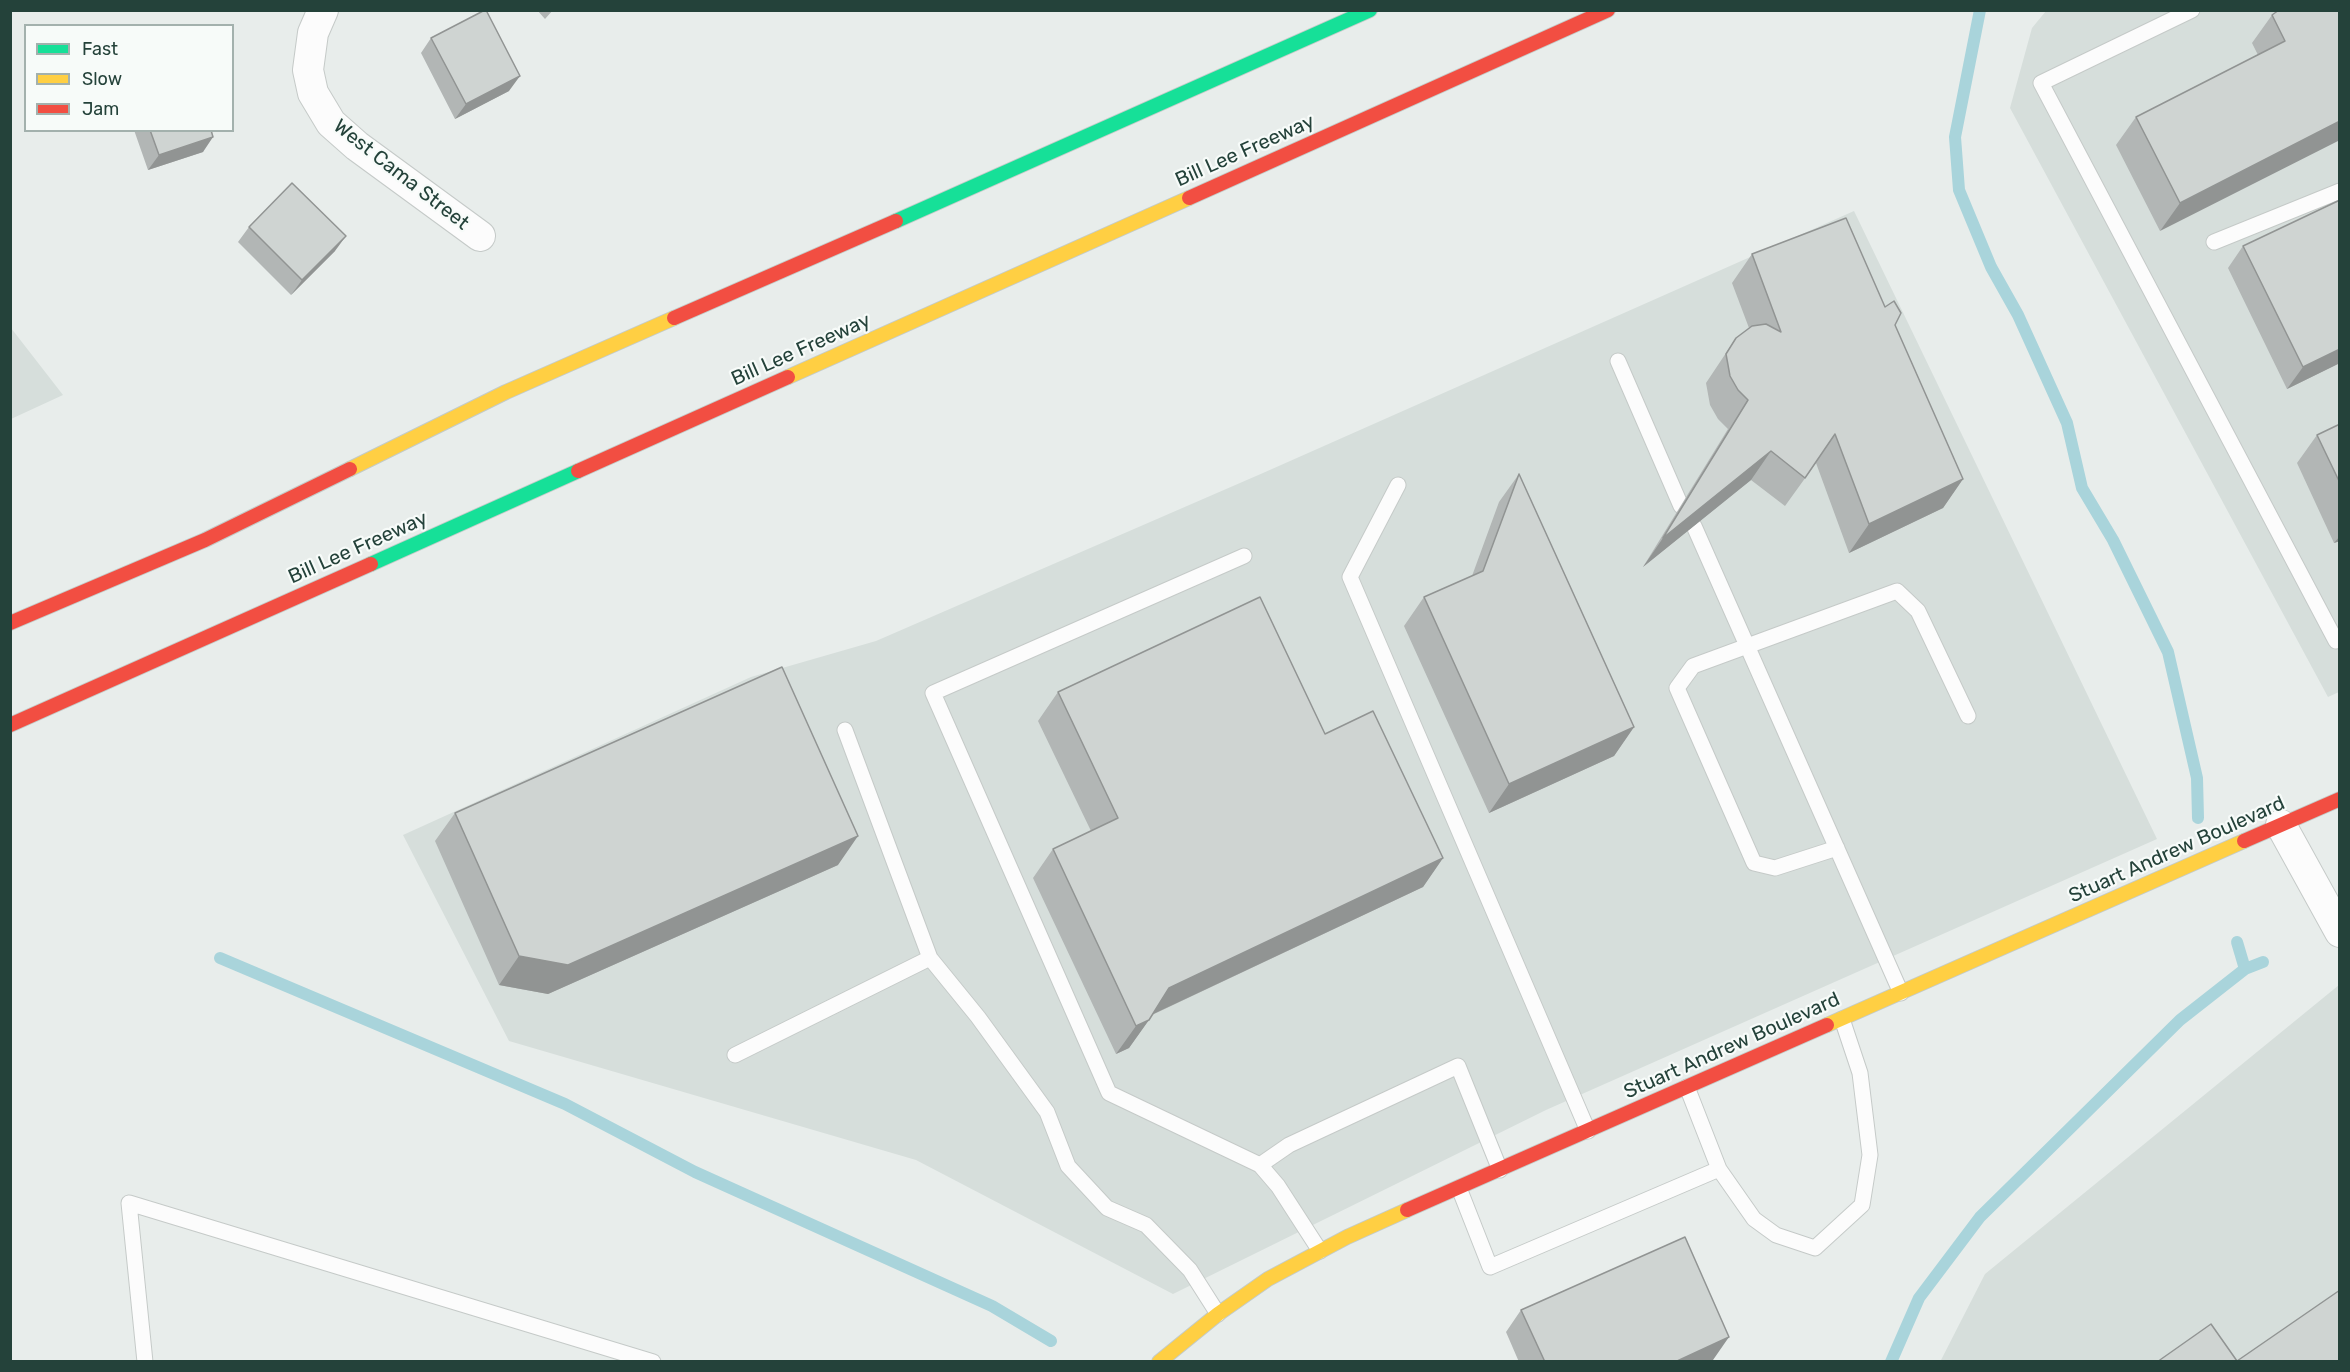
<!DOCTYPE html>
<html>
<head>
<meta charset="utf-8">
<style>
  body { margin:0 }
  #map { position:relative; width:2350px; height:1372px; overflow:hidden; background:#e8edeb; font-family:Rubik,sans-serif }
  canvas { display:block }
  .frame { position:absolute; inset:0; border:12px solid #24423a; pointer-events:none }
  .legend { position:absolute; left:24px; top:24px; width:210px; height:108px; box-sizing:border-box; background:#f7fbf9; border:2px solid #a3b1ad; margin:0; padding:8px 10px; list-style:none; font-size:18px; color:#24423a }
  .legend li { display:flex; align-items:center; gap:12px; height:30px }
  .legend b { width:30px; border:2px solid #a3b1ad }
</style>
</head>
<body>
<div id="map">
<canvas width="2350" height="1372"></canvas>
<div class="frame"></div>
<ul class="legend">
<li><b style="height:8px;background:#16e098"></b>Fast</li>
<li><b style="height:8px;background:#ffcf43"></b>Slow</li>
<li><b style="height:8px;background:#f24e42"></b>Jam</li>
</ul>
</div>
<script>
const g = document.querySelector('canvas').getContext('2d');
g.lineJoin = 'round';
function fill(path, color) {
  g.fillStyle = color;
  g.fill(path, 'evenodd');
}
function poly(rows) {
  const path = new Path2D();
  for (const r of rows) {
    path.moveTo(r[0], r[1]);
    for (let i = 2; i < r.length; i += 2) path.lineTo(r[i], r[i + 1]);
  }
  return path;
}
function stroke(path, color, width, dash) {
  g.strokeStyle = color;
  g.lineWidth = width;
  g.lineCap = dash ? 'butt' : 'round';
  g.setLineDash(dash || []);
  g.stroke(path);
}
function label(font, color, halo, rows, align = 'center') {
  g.font = font + ' Rubik,sans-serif';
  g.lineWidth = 4.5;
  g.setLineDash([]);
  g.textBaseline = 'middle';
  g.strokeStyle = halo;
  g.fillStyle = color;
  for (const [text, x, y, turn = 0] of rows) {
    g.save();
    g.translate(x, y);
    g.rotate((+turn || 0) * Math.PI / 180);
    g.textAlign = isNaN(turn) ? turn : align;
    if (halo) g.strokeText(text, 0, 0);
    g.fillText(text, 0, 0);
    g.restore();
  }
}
fill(poly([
  [2046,11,2339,11,2339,692,2328,697,2010,108,2032,28],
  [1854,211,2157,839,1546,1110,1173,1294,916,1160,509,1041,403,835,751,677,876,641,1263,473],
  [11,328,63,395,11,419,10,419],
  [2339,985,2339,1361,1940,1362,1985,1274]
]), '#d6dedb');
stroke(poly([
  [1980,10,1955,137,1959,190,1991,267,2018,315,2067,423,2082,488,2113,540,2168,652,2197,778,2198,818],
  [2237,942,2245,969],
  [220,958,565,1104,695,1172,992,1306,1051,1341],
  [1891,1362,1919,1298,1980,1217,2180,1020,2245,969,2263,962]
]), '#a9d4db', 12);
const lane = poly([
  [2192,10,2041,83,2336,641,2340,639],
  [2214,242,2340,191],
  [1618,361,1681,506],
  [1398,485,1350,577,1588,1131],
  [1694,526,1901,993],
  [1244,556,933,693,1109,1093,1260,1165,1278,1186,1320,1251],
  [845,730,930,958,978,1017,1047,1112,1068,1166,1107,1208,1146,1225,1190,1270,1218,1314],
  [1837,848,1775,868,1754,863,1677,688,1693,666,1897,591,1918,611,1968,716],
  [735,1055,930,958],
  [1687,1087,1719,1169,1754,1219,1776,1235,1815,1248,1862,1205,1870,1155,1860,1073,1842,1019],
  [1260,1165,1289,1145,1458,1066,1500,1170],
  [1459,1188,1490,1267,1719,1169],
  [145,1362,129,1203,653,1362]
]);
const street = poly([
  [323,10,313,33,308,70,313,93,331,123,357,146,480,236],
  [2281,825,2340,932]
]);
const fast = poly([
  [896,221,1370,10],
  [371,564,578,471]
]);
const slow = poly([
  [788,377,1189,198],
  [350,469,506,392,674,318],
  [1827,1025,2244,841],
  [1159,1362,1218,1314,1268,1279,1347,1237,1407,1210]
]);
const jam = poly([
  [1189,198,1608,10],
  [674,318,896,221],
  [578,471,788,377],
  [10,623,205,540,350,469],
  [10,725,371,564],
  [2244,841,2340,799],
  [1407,1210,1827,1025]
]);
stroke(lane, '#c5cac8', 17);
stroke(street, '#c5cac8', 32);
stroke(fast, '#c3cbc8', 16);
stroke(slow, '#c3cbc8', 16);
stroke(jam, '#c3cbc8', 16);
stroke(lane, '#fcfcfc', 15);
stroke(street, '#fcfcfc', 30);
stroke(fast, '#16e098', 14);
stroke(slow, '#ffcf43', 14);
stroke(jam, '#f24e42', 14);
fill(poly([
  [537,10,553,10,545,19],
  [2340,10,2160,231,2116,145,2136,117,2258,55,2252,43,2272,15],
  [431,38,509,91,455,119,421,53],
  [134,130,211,130,203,152,148,170],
  [249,227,335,251,291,295,238,242],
  [2243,246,2340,363,2287,389,2228,268],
  [1752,254,1885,307,1895,325,1963,479,1943,508,1849,553,1816,463,1785,506,1751,480,1643,567,1728,429,1718,419,1710,405,1706,383,1736,338,1749,328,1732,283],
  [2340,424,2340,541,2334,543,2297,463,2317,435],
  [1519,474,1634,727,1614,756,1489,813,1404,626,1424,597,1472,576,1499,502],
  [1058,692,1325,734,1443,858,1423,887,1152,1015,1129,1048,1116,1054,1033,878,1053,849,1091,831,1038,721],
  [455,813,838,865,548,994,499,985,435,841],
  [1521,1310,1713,1360,1709,1362,1519,1362,1506,1332]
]), '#b2b6b5');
fill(poly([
  [520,76,509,91,455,119,466,104],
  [2340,121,2340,140,2160,231,2180,203],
  [213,137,203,152,148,170,159,155],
  [346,236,335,251,291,295,302,280],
  [2340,349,2340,363,2287,389,2303,367],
  [1771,451,1751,480,1643,567,1663,538],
  [1963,479,1943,508,1849,553,1869,524],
  [2340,536,2340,541,2334,543],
  [1634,727,1614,756,1489,813,1509,784],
  [858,836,838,865,548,994,499,985,519,956],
  [1443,858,1423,887,1149,1016,1169,988],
  [1149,1020,1129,1048,1116,1054,1136,1026],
  [1729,1337,1713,1360,1709,1362,1675,1362]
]), '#919493');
const building = poly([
  [485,10,486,10,520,76,466,104,431,38,485,10],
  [2279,10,2340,10,2340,121,2180,203,2136,117,2285,41,2272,15,2279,10],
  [150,130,211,130,213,137,159,155,150,130],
  [292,183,346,236,302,280,249,227,292,183],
  [2340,200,2340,349,2303,367,2243,246,2340,200],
  [1846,218,1885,307,1894,301,1901,313,1895,325,1963,479,1869,524,1835,434,1805,478,1771,451,1663,538,1748,400,1738,390,1730,376,1726,354,1736,338,1752,326,1766,324,1781,332,1752,254,1846,218],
  [2340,424,2340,483,2317,435,2340,424],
  [1519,474,1634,727,1509,784,1424,597,1483,571,1519,474],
  [1260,597,1325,734,1373,711,1443,858,1169,988,1149,1020,1136,1026,1053,849,1118,818,1058,692,1260,597],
  [782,667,858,836,568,965,519,956,455,813,782,667],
  [1685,1237,1729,1337,1675,1362,1545,1362,1521,1310,1685,1237],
  [2340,1290,2340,1362,2157,1362,2211,1324,2237,1361,2340,1290]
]);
fill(building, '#cfd4d2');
stroke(building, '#919493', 1.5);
label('20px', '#24423a', '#f7fbf9', [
  ["Bill Lee Freeway",1245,151,-24],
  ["West Cama Street",401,175,38],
  ["Bill Lee Freeway",801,350,-24],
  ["Bill Lee Freeway",358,548,-24],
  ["Stuart Andrew Boulevard",2177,850,-24],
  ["Stuart Andrew Boulevard",1732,1046,-24]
]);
</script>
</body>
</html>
